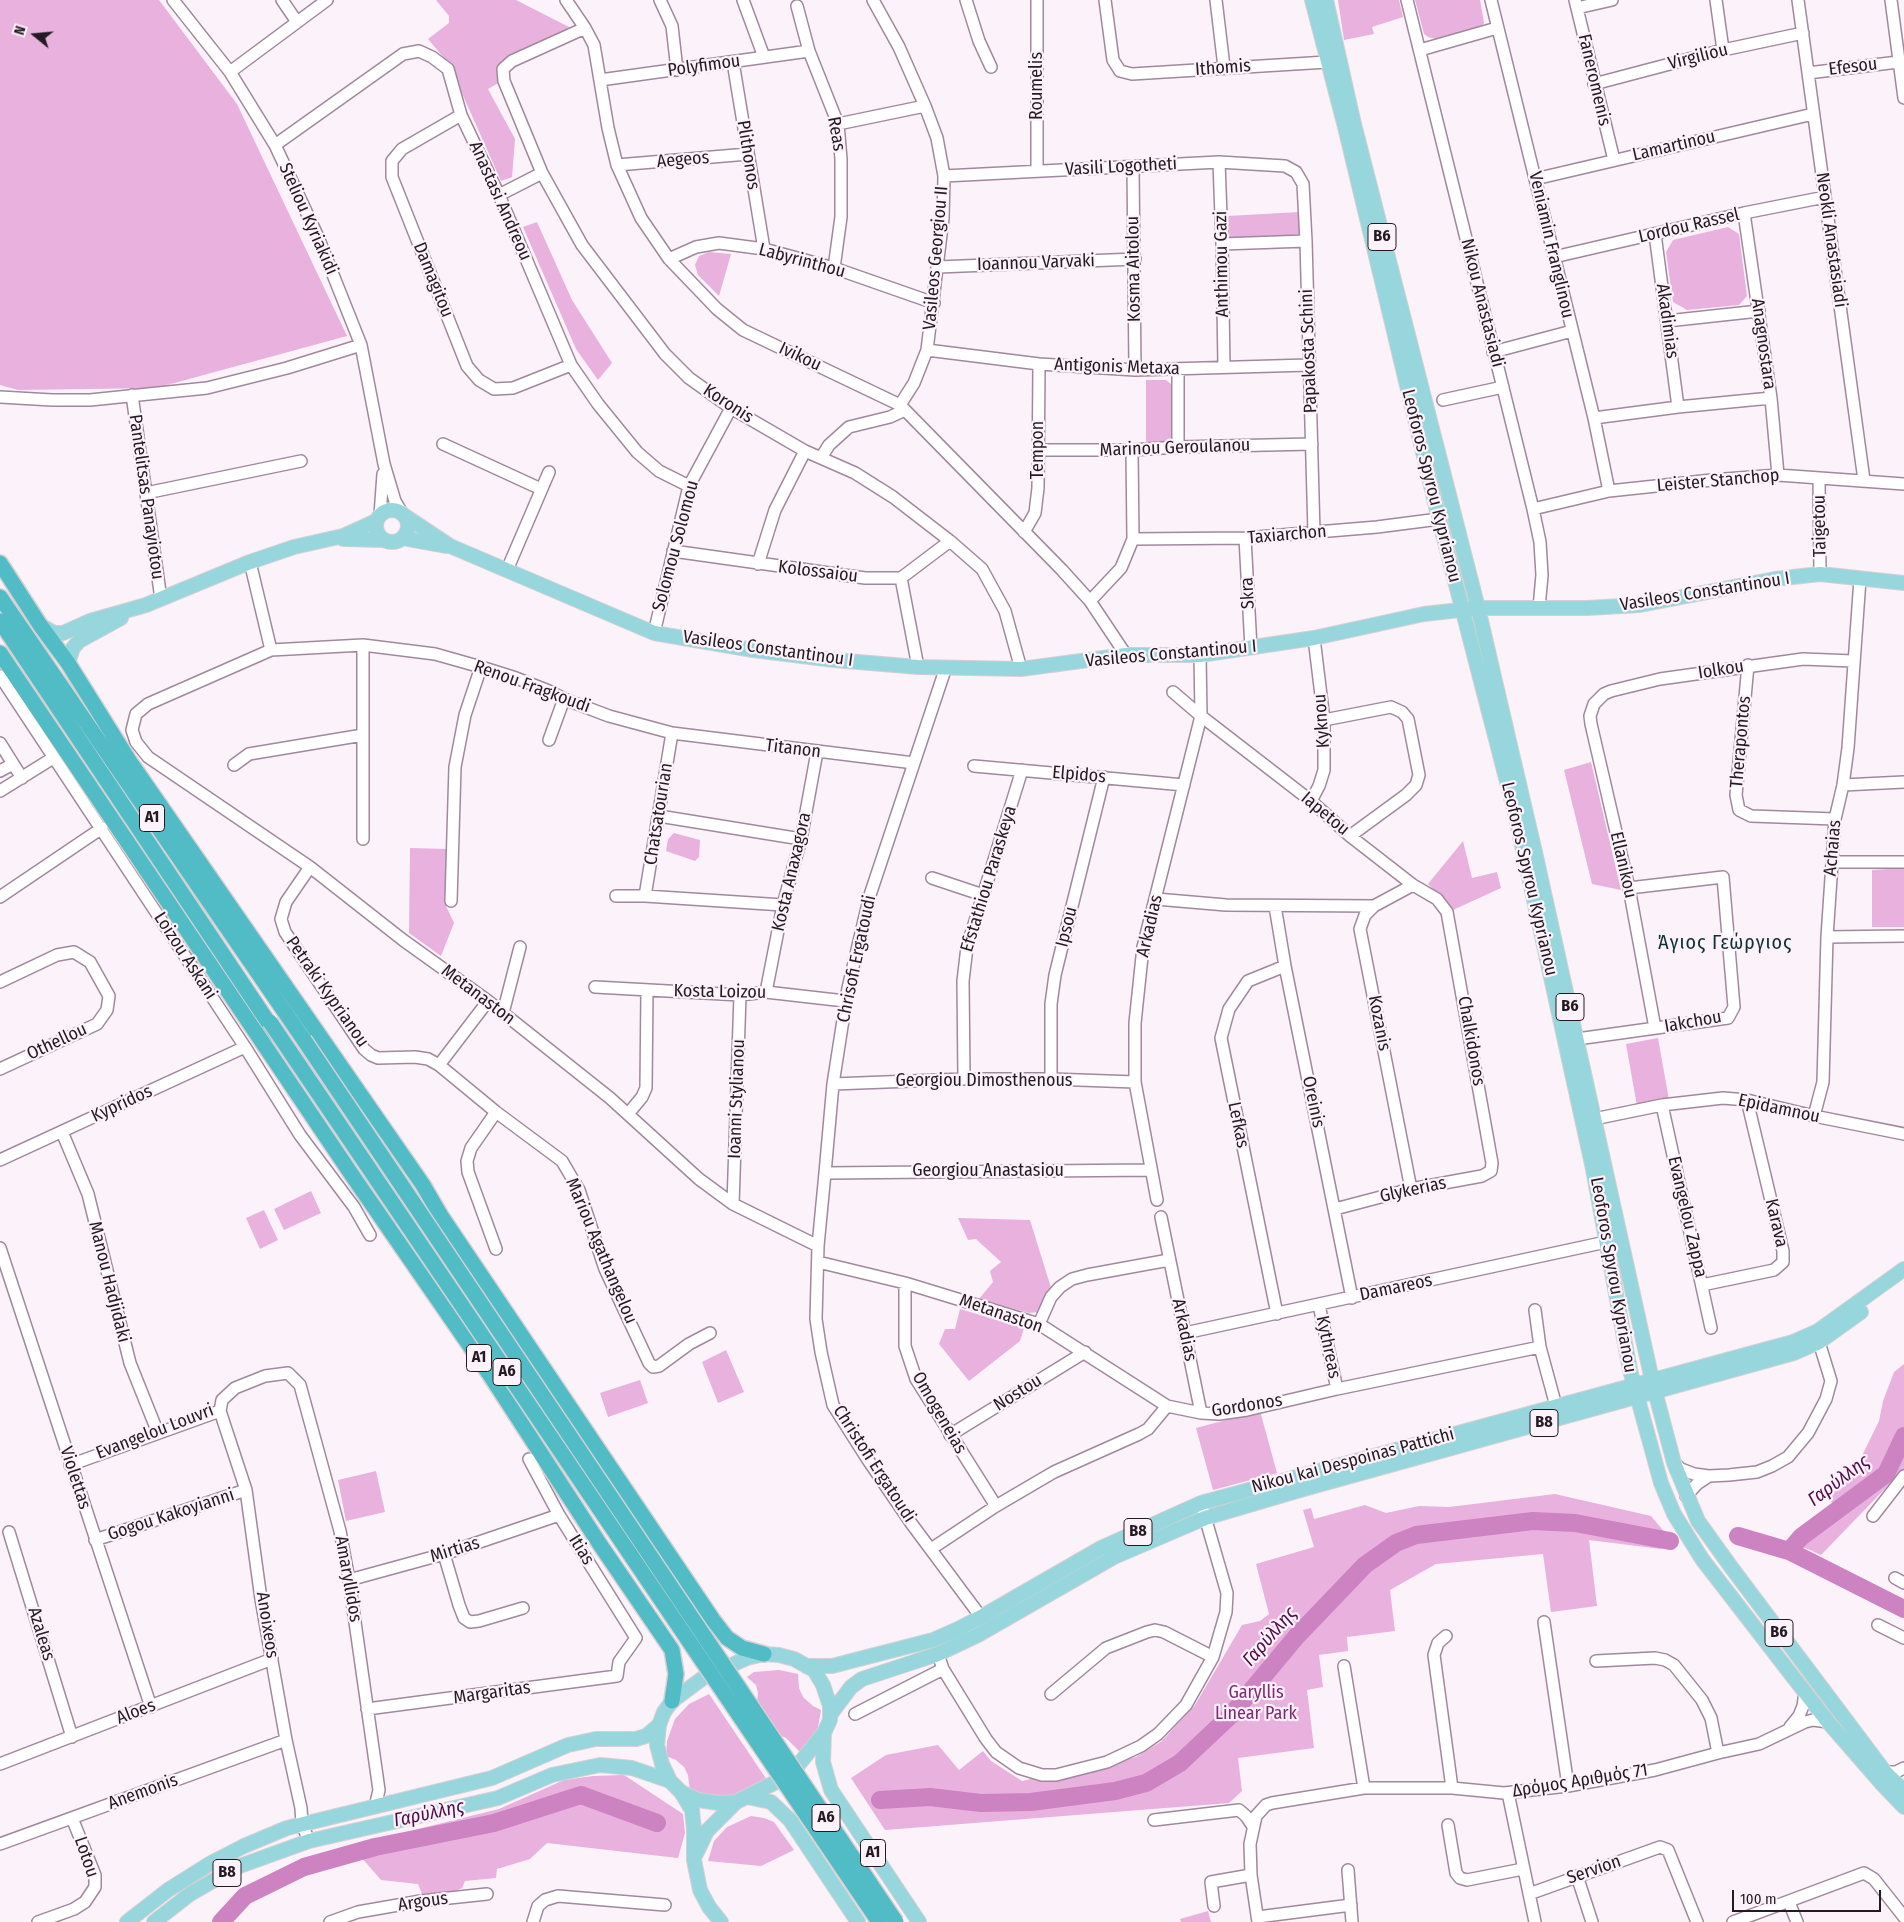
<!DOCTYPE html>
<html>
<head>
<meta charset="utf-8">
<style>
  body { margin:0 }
  #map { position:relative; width:1904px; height:1922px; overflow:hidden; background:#fcf2fa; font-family:"Fira Sans Condensed",sans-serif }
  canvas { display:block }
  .north { position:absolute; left:10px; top:10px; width:50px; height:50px; -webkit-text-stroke:4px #fcf2fa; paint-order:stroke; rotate:287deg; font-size:14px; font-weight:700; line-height:20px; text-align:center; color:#241b22 }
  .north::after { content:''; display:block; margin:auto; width:18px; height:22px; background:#241b22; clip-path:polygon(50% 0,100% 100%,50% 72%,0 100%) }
  .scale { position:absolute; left:1732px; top:1890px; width:149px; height:22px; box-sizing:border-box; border:2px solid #241b22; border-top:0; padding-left:6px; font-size:15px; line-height:18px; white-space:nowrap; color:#241b22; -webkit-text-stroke:4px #fcf2fa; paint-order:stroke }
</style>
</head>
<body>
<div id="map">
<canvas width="1904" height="1922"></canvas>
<div class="north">N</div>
<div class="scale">100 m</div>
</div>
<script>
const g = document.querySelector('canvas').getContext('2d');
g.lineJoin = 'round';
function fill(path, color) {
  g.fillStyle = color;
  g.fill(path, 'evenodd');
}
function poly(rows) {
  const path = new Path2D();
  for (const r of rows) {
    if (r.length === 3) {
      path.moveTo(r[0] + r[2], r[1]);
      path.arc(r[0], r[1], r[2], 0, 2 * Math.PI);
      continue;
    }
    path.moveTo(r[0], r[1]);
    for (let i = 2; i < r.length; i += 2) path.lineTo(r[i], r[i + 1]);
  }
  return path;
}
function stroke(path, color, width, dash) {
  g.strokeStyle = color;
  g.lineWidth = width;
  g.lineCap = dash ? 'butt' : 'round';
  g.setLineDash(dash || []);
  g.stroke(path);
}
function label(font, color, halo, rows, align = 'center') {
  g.font = font + ' "Fira Sans Condensed",sans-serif';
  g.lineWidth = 4.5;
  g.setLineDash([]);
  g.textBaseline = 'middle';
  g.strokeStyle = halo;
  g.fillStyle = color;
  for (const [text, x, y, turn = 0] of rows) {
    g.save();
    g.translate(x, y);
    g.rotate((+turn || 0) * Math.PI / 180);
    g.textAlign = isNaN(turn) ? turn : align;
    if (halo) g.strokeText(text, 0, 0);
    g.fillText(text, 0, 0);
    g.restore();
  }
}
fill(poly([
  [0,0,159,0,237,104,347,336,156,388,18,390,0,385],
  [436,0,516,0,569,27,566,33,508,57,500,82,488,89,515,139,512,177,501,181,449,64,428,39,449,23,449,16],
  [1338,0,1399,0,1403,17,1372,27,1374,34,1344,40],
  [1415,0,1480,0,1484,23,1480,28,1458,34,1436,39,1428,37,1424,34],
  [1300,212,1301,235,1228,238,1227,216],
  [537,222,572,300,612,363,598,380,576,349,523,227],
  [1728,227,1739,234,1747,296,1739,305,1687,310,1673,302,1666,252,1673,240],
  [709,252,731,254,719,296,698,275,695,265,699,256],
  [1146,380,1166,380,1172,385,1173,439,1170,444,1146,444],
  [1591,762,1621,890,1592,884,1564,770],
  [674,833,700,840,699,857,695,861,666,851,668,839],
  [1463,841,1472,878,1497,872,1501,888,1453,910,1428,884],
  [410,848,449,849,446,906,454,923,441,956,409,933],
  [1904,868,1904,927,1872,927,1872,870],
  [1658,1038,1669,1100,1637,1106,1626,1044],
  [311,1191,321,1213,284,1230,274,1209],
  [264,1210,278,1240,260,1249,246,1218],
  [958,1218,1030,1220,1052,1291,1039,1312,1029,1313,979,1299,993,1282,990,1271,1001,1262,976,1239,968,1240],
  [960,1309,1024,1328,1020,1341,969,1381,939,1344,945,1329,955,1329],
  [726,1350,744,1392,718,1403,702,1362],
  [1904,1364,1904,1469,1821,1555,1790,1541,1834,1505,1825,1495,1857,1466,1879,1421,1883,1401,1894,1372],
  [640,1380,648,1403,608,1417,600,1393],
  [1260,1411,1277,1473,1213,1490,1196,1428],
  [376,1471,385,1512,346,1521,338,1480],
  [1555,1494,1651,1516,1667,1535,1661,1549,1589,1540,1597,1606,1551,1612,1543,1554,1436,1564,1390,1590,1395,1631,1347,1637,1348,1651,1319,1655,1323,1687,1307,1690,1314,1748,1238,1758,1242,1791,1229,1803,885,1830,851,1778,886,1755,938,1745,959,1770,983,1751,991,1761,1022,1781,1040,1777,1061,1777,1136,1757,1162,1741,1195,1705,1242,1625,1260,1621,1269,1614,1256,1564,1314,1547,1303,1510,1311,1508,1314,1519,1365,1505,1386,1513,1419,1506,1449,1507],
  [779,1670,798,1674,799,1688,803,1697,813,1706,821,1710,817,1733,802,1754,786,1738,777,1734,757,1702,758,1693,756,1685,747,1677,754,1672],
  [709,1694,767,1780,728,1799,690,1792,688,1775,684,1767,676,1760,666,1756,667,1741,675,1719,689,1704],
  [624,1775,683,1814,685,1833,678,1858,547,1843,530,1859,497,1869,496,1878,465,1881,462,1888,453,1892,422,1894,418,1884,381,1880,354,1849,418,1829,499,1809,564,1780,593,1776],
  [751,1816,764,1818,774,1822,794,1850,761,1866,708,1861,714,1841,727,1827],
  [1208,1911,1211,1922,1181,1922,1180,1919]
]), '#e8b1de');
stroke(poly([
  [1738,1536,1789,1551,1801,1537,1886,1474,1904,1436],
  [1789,1551,1904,1609],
  [880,1800,930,1797,981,1803,1031,1802,1115,1791,1146,1783,1180,1763,1231,1715,1296,1637,1365,1565,1396,1543,1416,1535,1533,1521,1575,1523,1670,1541],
  [221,1922,245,1896,304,1867,375,1847,494,1823,581,1795,657,1823]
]), '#cd82c1', 18);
const minor = poly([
  [173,0,230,72,275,145,318,237,361,345,384,464,395,501,402,513],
  [282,0,297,22],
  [566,0,585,28,594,45,608,128,617,165,641,218,669,259,717,309,743,330,900,405,1062,570,1090,601,1126,655],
  [660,0,672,26,677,70],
  [743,0,764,57],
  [873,0,899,47,925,106,937,138,944,176,943,218,927,350,914,383,900,405],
  [966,0,979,41,991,67],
  [1105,0,1113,60,1120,71,1132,74,1327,62],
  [1216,0,1224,67],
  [1407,0,1533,509,1540,542,1542,575,1539,608],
  [1491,0,1594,418,1609,491],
  [1575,0,1614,160],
  [1716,0,1723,50],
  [1798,0,1864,480],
  [1891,0,1904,98],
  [797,6,809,51,838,124,841,159,841,217,834,268],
  [1577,8,1612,0],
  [585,28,512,61,503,69,504,81,542,173,582,245,665,354,689,378,731,408,805,451,855,473,893,497,950,541,982,569,1005,611,1021,669],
  [1420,50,1497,28],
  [733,62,764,249],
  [230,72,327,0],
  [1808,73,1898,62],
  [600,80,809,51],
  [1594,84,1723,50,1803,33],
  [461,115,402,149,392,161,392,177,467,366,479,380,494,389,513,388,571,365],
  [838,124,925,106],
  [275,145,403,54,419,51,432,57,448,69,461,115,499,195,571,365,598,404,637,452,659,471,689,486],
  [1219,162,1222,244,1224,366],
  [617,165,748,154],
  [1133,167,1135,370],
  [1037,171,1037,0],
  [944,176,1219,162,1285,166,1296,172,1303,184,1306,241,1314,533],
  [1535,179,1813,114],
  [499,195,542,173],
  [1744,213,1771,398,1778,475],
  [1655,234,1678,407],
  [1222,244,1306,241],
  [1554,257,1744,213,1825,197],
  [669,259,696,247,719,243,764,249,834,268,934,303],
  [938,267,1135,259],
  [1667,321,1759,311],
  [927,350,1039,364,1135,370,1308,365],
  [1493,352,1572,331],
  [1178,370,1178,447],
  [132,395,161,599],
  [0,397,52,400,90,400,207,388,287,368,361,345],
  [1443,400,1503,387],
  [1594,418,1678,407,1771,398],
  [443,444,541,489],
  [1038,450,1132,450,1178,447,1312,444],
  [821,458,829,445,849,427,890,417,905,410],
  [1819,478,1820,574],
  [146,493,301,461],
  [1533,509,1609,491,1712,480,1778,475,1904,484],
  [380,515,383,474],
  [1024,532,1035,513,1038,488,1039,364],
  [1245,538,1251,648],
  [1133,539,1245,538,1377,527,1439,519],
  [673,551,865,578,901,578,950,541],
  [250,562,271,650],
  [758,564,775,510,805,451],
  [507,570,549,472],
  [901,578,918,667],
  [1090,601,1121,568,1133,539,1132,450],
  [654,633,689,486,731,408],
  [363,645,363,839],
  [1748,665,1736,795,1739,810,1751,816,1835,819],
  [946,667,870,895,848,988,833,1084,825,1173,818,1246,816,1319,821,1352,833,1405,868,1460,911,1523,981,1617],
  [0,676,245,1047,300,1135,354,1207,370,1235],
  [1173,692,1201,716,1311,801,1350,836,1413,885,1437,899,1447,912,1492,1163,1491,1171,1482,1176,1411,1189,1335,1209],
  [1324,720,1391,707,1402,712,1408,719,1419,775,1416,785,1406,795,1350,836],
  [549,740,564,699],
  [0,743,22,778],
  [234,765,249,754,363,735],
  [974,766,1184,785],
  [0,771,13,764],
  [1843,785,1904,782],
  [0,791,53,758],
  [1311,801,1319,786,1324,770,1324,720,1314,638],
  [659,816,801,839],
  [1832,862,1904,862],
  [310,867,286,902,281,919,285,932,364,1049,371,1055,378,1058,415,1057,428,1059,439,1065,496,1112,562,1161,579,1190,605,1269,649,1363,653,1367,659,1366,689,1344,710,1333],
  [932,878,983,895],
  [616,896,645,896,783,905],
  [645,896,672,733],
  [0,897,102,828],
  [1156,899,1226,905,1374,906],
  [451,901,455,767,465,715,481,667],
  [1275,906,1285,966,1352,1298],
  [1827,937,1904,936],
  [0,982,57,955,74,952,90,962,109,996,107,1010,97,1024,0,1069],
  [595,987,740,995,766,992,845,1001],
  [766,992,783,905,801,839,817,752],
  [503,1013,520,947],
  [1655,1028,1629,888,1591,724,1590,716,1594,704,1604,694,1611,691,1660,679,1803,659,1853,661],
  [1577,1039,1728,1018,1734,1007,1723,877,1629,888],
  [439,1065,488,1001],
  [964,1079,963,981,967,947,1022,770],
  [1051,1079,1051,1004,1055,975,1104,777],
  [833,1084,964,1079,1051,1079,1135,1082],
  [1662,1105,1711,1328],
  [496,1112,471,1148,467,1161,468,1172,496,1249],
  [628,1114,642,1097,646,1088,647,990],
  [1814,1116,1823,1082,1827,937,1835,819,1843,785,1848,748,1860,579],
  [1594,1119,1662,1105,1723,1098,1747,1100,1814,1116,1904,1134],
  [62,1132,88,1194,130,1363,158,1433],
  [0,1160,245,1047],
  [825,1173,1151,1170],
  [1411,1189,1360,929,1365,915,1374,906,1413,885],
  [1157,1200,1135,1082,1135,1023,1143,947,1201,716,1200,655],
  [733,1204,740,995],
  [1161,1217,1201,1413],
  [818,1246,733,1204,699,1179,610,1098,488,1001,403,940,310,867,148,757,136,742,132,730,136,714,148,704,271,650,363,645,435,654,481,667,516,678,549,691,564,699,609,716,672,733,914,763],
  [0,1248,151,1707],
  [818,1262,905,1283,1039,1324,1167,1406,1201,1413,1219,1414,1247,1410,1337,1389,1540,1347],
  [905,1283,905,1346,916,1379,996,1506],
  [1702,1285,1774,1270,1783,1262,1783,1251,1747,1100],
  [1319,1305,1337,1389],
  [1535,1310,1540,1347,1556,1406],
  [1277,1314,1221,1038,1229,1009,1248,981,1285,966],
  [1039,1324,1051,1297,1060,1287,1072,1279,1087,1275,1169,1260],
  [1185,1333,1606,1242],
  [220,1411,246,1490,261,1599,286,1740,301,1808,302,1824,309,1841],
  [950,1435,1085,1352],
  [1674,1463,1681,1469,1694,1474,1709,1476,1729,1475,1757,1472,1772,1466,1788,1457,1808,1433,1816,1418,1826,1399,1831,1381,1819,1342],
  [70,1465,220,1411,222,1400,235,1388,265,1376,288,1373,300,1385,340,1531,349,1580,379,1790,375,1807],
  [1686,1496,1697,1484,1709,1476],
  [1873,1516,1904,1476],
  [9,1532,72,1737],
  [95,1540,246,1490],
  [931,1549,996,1506,1054,1472,1139,1434,1148,1429,1167,1406],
  [444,1554,459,1605,464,1618,470,1622,479,1621,523,1608],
  [1895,1578,1904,1583],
  [349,1580,444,1554,559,1515],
  [1544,1622,1568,1786],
  [1878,1625,1904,1638],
  [1446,1636,1438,1643,1434,1655,1452,1788],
  [938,1654,943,1669,986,1739,996,1752,1019,1768,1042,1775,1056,1775,1107,1762,1141,1746,1158,1734,1186,1705,1213,1657,1226,1612,1227,1593,1201,1503],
  [1596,1661,1655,1658,1665,1660,1674,1665,1702,1700,1711,1718,1718,1753],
  [1344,1666,1364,1788],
  [1051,1694,1106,1648,1147,1632,1155,1630,1164,1632,1213,1657],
  [367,1709,617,1676,619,1662,636,1638,559,1515,529,1459],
  [855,1714,943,1669],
  [1790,1727,1799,1716,1803,1706,1805,1692],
  [0,1764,272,1659],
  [1885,1772,1896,1772,1904,1768],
  [1508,1793,1535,1922],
  [1154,1820,1239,1810,1246,1816,1252,1825],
  [1448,1825,1456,1873,1460,1878,1467,1880,1523,1869],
  [0,1844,286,1740],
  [1348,1870,1352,1922],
  [1577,1876,1592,1922],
  [1529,1894,1660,1847,1668,1850,1697,1922],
  [1789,1902,1797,1922],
  [1214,1906,1211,1882,1251,1875],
  [1258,1917,1351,1905],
  [38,1922,74,1909,85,1902,95,1887,95,1875,72,1818],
  [330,1922,358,1912,421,1901,487,1894],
  [533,1922,538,1906,545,1900,558,1896,665,1905],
  [1258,1922,1251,1875,1250,1844,1256,1816,1266,1805,1272,1803,1364,1788,1452,1788,1504,1793,1568,1786,1655,1770,1718,1753,1759,1744,1805,1722,1813,1720,1828,1722],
  [1733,1922,1864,1873,1874,1879,1904,1917]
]);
const major = poly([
  [1312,0,1345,127,1439,519,1515,813,1593,1169,1630,1370,1661,1483,1674,1514,1702,1559,1828,1722,1882,1784,1904,1807],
  [1326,0,1354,124,1478,608,1535,852,1652,1380,1674,1463,1698,1521,1731,1567,1885,1772,1904,1791],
  [392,526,16],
  [405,516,450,546,654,633,753,650,834,660,918,667,1021,669,1126,655,1200,655,1314,638,1424,614,1478,608,1587,608,1640,605,1775,579,1820,574,1904,583],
  [402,538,446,546],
  [343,539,384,540],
  [40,625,54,633,63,633,90,621,146,605,250,562,294,547,343,536,376,521],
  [68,663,73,648,79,641,121,618],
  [764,1654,779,1655,794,1659,814,1670,823,1685,830,1706,830,1720,824,1733,799,1764,774,1783,736,1802,719,1803,698,1800,681,1792,670,1781,662,1764,657,1745,659,1725,664,1712,672,1701,703,1678,747,1658,764,1654],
  [806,1666,832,1666,933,1640,958,1629,981,1617,1101,1548,1201,1503,1793,1342,1818,1331,1904,1269],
  [830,1715,851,1687,862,1679,938,1654,978,1635,1114,1557,1205,1518,1300,1490,1794,1353,1819,1342,1861,1312],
  [824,1733,823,1762,831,1790,919,1922],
  [681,1792,692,1810,694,1829,694,1860,700,1890,709,1907,721,1922],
  [747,1797,771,1802,790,1820,858,1922],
  [696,1854,707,1831,736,1802],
  [127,1922,168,1890,211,1863,244,1846,287,1828,492,1778,568,1745,596,1739,636,1739,646,1736,659,1725],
  [154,1922,190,1894,237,1867,309,1841,498,1798,552,1775,600,1765,632,1768,670,1781]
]);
const highway = poly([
  [0,563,40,625,68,663,128,759,423,1185,441,1216,713,1620,727,1638,742,1648,764,1654],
  [0,597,304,1040,313,1050],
  [0,621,276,1034],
  [0,653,354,1178,490,1375,599,1543,672,1650,676,1674,672,1701]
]);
stroke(minor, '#a0899c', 14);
stroke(major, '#d3d1d3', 16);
stroke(highway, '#d3d1d3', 18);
stroke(minor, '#fff', 11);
stroke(major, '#97d6dd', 14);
stroke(highway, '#51bbc6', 15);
const highwayBridge = poly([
  [270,1022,879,1922],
  [304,1040,896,1922]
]);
stroke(highwayBridge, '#d3d1d3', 18, []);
stroke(highwayBridge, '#51bbc6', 15);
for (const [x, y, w] of [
  [1382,237,28],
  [152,818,25],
  [1570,1007,28],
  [479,1358,25],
  [507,1372,28],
  [1544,1423,28],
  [1138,1532,28],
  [1779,1633,28],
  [826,1818,28],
  [873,1853,25],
  [227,1873,28]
]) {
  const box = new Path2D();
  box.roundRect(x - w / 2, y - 13.5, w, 27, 4);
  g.fillStyle = '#fcf2fa';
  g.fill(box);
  stroke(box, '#241b22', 1);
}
label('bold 16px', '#241b22', null, [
  ["B6",1382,237],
  ["A1",152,818],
  ["B6",1570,1007],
  ["A1",479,1358],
  ["A6",507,1372],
  ["B8",1544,1423],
  ["B8",1138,1532],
  ["B6",1779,1633],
  ["A6",826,1818],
  ["A1",873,1853],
  ["B8",227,1873]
]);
label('18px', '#241b22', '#fcf2fa', [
  ["Virgiliou",1698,57,-14],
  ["Polyfimou",704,66,-8],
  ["Efesou",1853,67,-7],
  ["Ithomis",1223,68,-4],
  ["Faneromenis",1594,80,77],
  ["Roumelis",1037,86,-90],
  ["Reas",836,134,80],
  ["Lamartinou",1674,146,-13],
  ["Plithonos",748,155,81],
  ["Aegeos",683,160,-5],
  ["Vasili Logotheti",1121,167,-3],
  ["Anastasi Andreou",500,201,66],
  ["Steliou Kyriakidi",308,219,66],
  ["Lordou Rassel",1689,226,-13],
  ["Neokli Anastasiadi",1831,240,82],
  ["Veniamin Franglinou",1551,245,77],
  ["Vasileos Georgiou II",936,258,-85],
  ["Labyrinthou",802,261,15],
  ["Ioannou Varvaki",1036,263,-2],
  ["Anthimou Gazi",1222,264,-91],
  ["Kosma Aitolou",1134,269,-91],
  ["Damagitou",433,280,68],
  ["Nikou Anastasiadi",1482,303,76],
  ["Akadimias",1667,321,82],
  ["Anagnostara",1763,344,82],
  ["Papakosta Schini",1309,351,-92],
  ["Ivikou",800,357,25],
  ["Antigonis Metaxa",1117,367,2],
  ["Koronis",728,404,33],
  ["Marinou Geroulanou",1175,448,-2],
  ["Tempon",1038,450,-90],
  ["Leister Stanchop",1718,481,-5],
  ["Leoforos Spyrou Kyprianou",1431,486,76],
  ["Pantelitsas Panayiotou",146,497,82],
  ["Taigetou",1820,526,-91],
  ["Taxiarchon",1287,535,-5],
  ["Solomou Solomou",676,546,-75],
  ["Kolossaiou",818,572,7],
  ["Vasileos Constantinou I",1705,592,-9],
  ["Skra",1248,593,-93],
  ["Vasileos Constantinou I",768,649,8],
  ["Vasileos Constantinou I",1171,654,-5],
  ["Iolkou",1721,670,-9],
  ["Renou Fragkoudi",532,687,20],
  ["Kyknou",1322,721,-94],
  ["Therapontos",1741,742,-85],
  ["Titanon",793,749,7],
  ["Elpidos",1079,775,5],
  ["Chatsatourian",659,814,-81],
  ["Iapetou",1325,814,40],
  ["Achaias",1833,848,-85],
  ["Ellanikou",1623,865,77],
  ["Kosta Anaxagora",792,872,-77],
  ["Efstathiou Paraskeya",989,879,-73],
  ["Leoforos Spyrou Kyprianou",1529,879,77],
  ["Arkadias",1150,926,-77],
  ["Ipsou",1067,927,-76],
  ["Loizou Askani",185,956,57],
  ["Chrisofi Ergatoudi",857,959,-78],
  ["Petraki Kyprianou",327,992,55],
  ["Kosta Loizou",720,992,1],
  ["Metanaston",478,995,37],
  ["Iakchou",1693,1022,-10],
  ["Kozanis",1379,1023,79],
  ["Chalkidonos",1471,1041,80],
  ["Othellou",57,1042,-25],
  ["Georgiou Dimosthenous",984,1081],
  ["Ioanni Stylianou",737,1099,-88],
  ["Oreinis",1313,1102,78],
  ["Kypridos",122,1104,-25],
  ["Epidamnou",1779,1109,12],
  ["Lefkas",1238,1125,78],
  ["Georgiou Anastasiou",988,1171],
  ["Glykerias",1413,1190,-12],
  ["Evangelou Zappa",1687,1217,77],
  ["Karava",1776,1223,77],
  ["Mariou Agathangelou",601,1251,67],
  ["Leoforos Spyrou Kyprianou",1613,1275,80],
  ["Manou Hadjidaki",109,1282,76],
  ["Damareos",1396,1288,-12],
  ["Metanaston",1001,1314,19],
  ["Arkadias",1184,1330,78],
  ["Kythreas",1328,1347,78],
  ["Nostou",1018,1393,-32],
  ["Gordonos",1247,1406,-9],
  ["Omogeneias",939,1413,60],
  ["Evangelou Louvri",155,1432,-21],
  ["Nikou kai Despoinas Pattichi",1353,1461,-15],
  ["Christofi Ergatoudi",874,1464,57],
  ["Violettas",75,1478,72],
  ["Gogou Kakoyianni",171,1515,-18],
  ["Mirtias",455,1550,-17],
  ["Itias",581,1550,58],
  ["Amaryllidos",348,1579,80],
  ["Anoixeos",267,1625,81],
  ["Azaleas",41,1634,73],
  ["Margaritas",492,1693,-8],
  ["Aloes",136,1712,-21],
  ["Δρόμος Αριθμός 71",1580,1781,-9],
  ["Anemonis",143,1792,-20],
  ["Lotou",86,1857,71],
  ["Servion",1594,1870,-19],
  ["Argous",423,1902,-8]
]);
label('18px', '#7f2776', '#fcf2fa', [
  ["Garyllis",1256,1693],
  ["Linear Park",1256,1714]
]);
label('italic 19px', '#500c4a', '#fcf2fa', [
  ["Γαρύλλης",1839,1481,-37],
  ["Γαρύλλης",1270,1637,-49],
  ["Γαρύλλης",429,1814,-12]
]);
g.letterSpacing = '1px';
label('20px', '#0e3135', '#fcf2fa', [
  ["Άγιος Γεώργιος",1725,943]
]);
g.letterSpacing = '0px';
</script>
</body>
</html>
